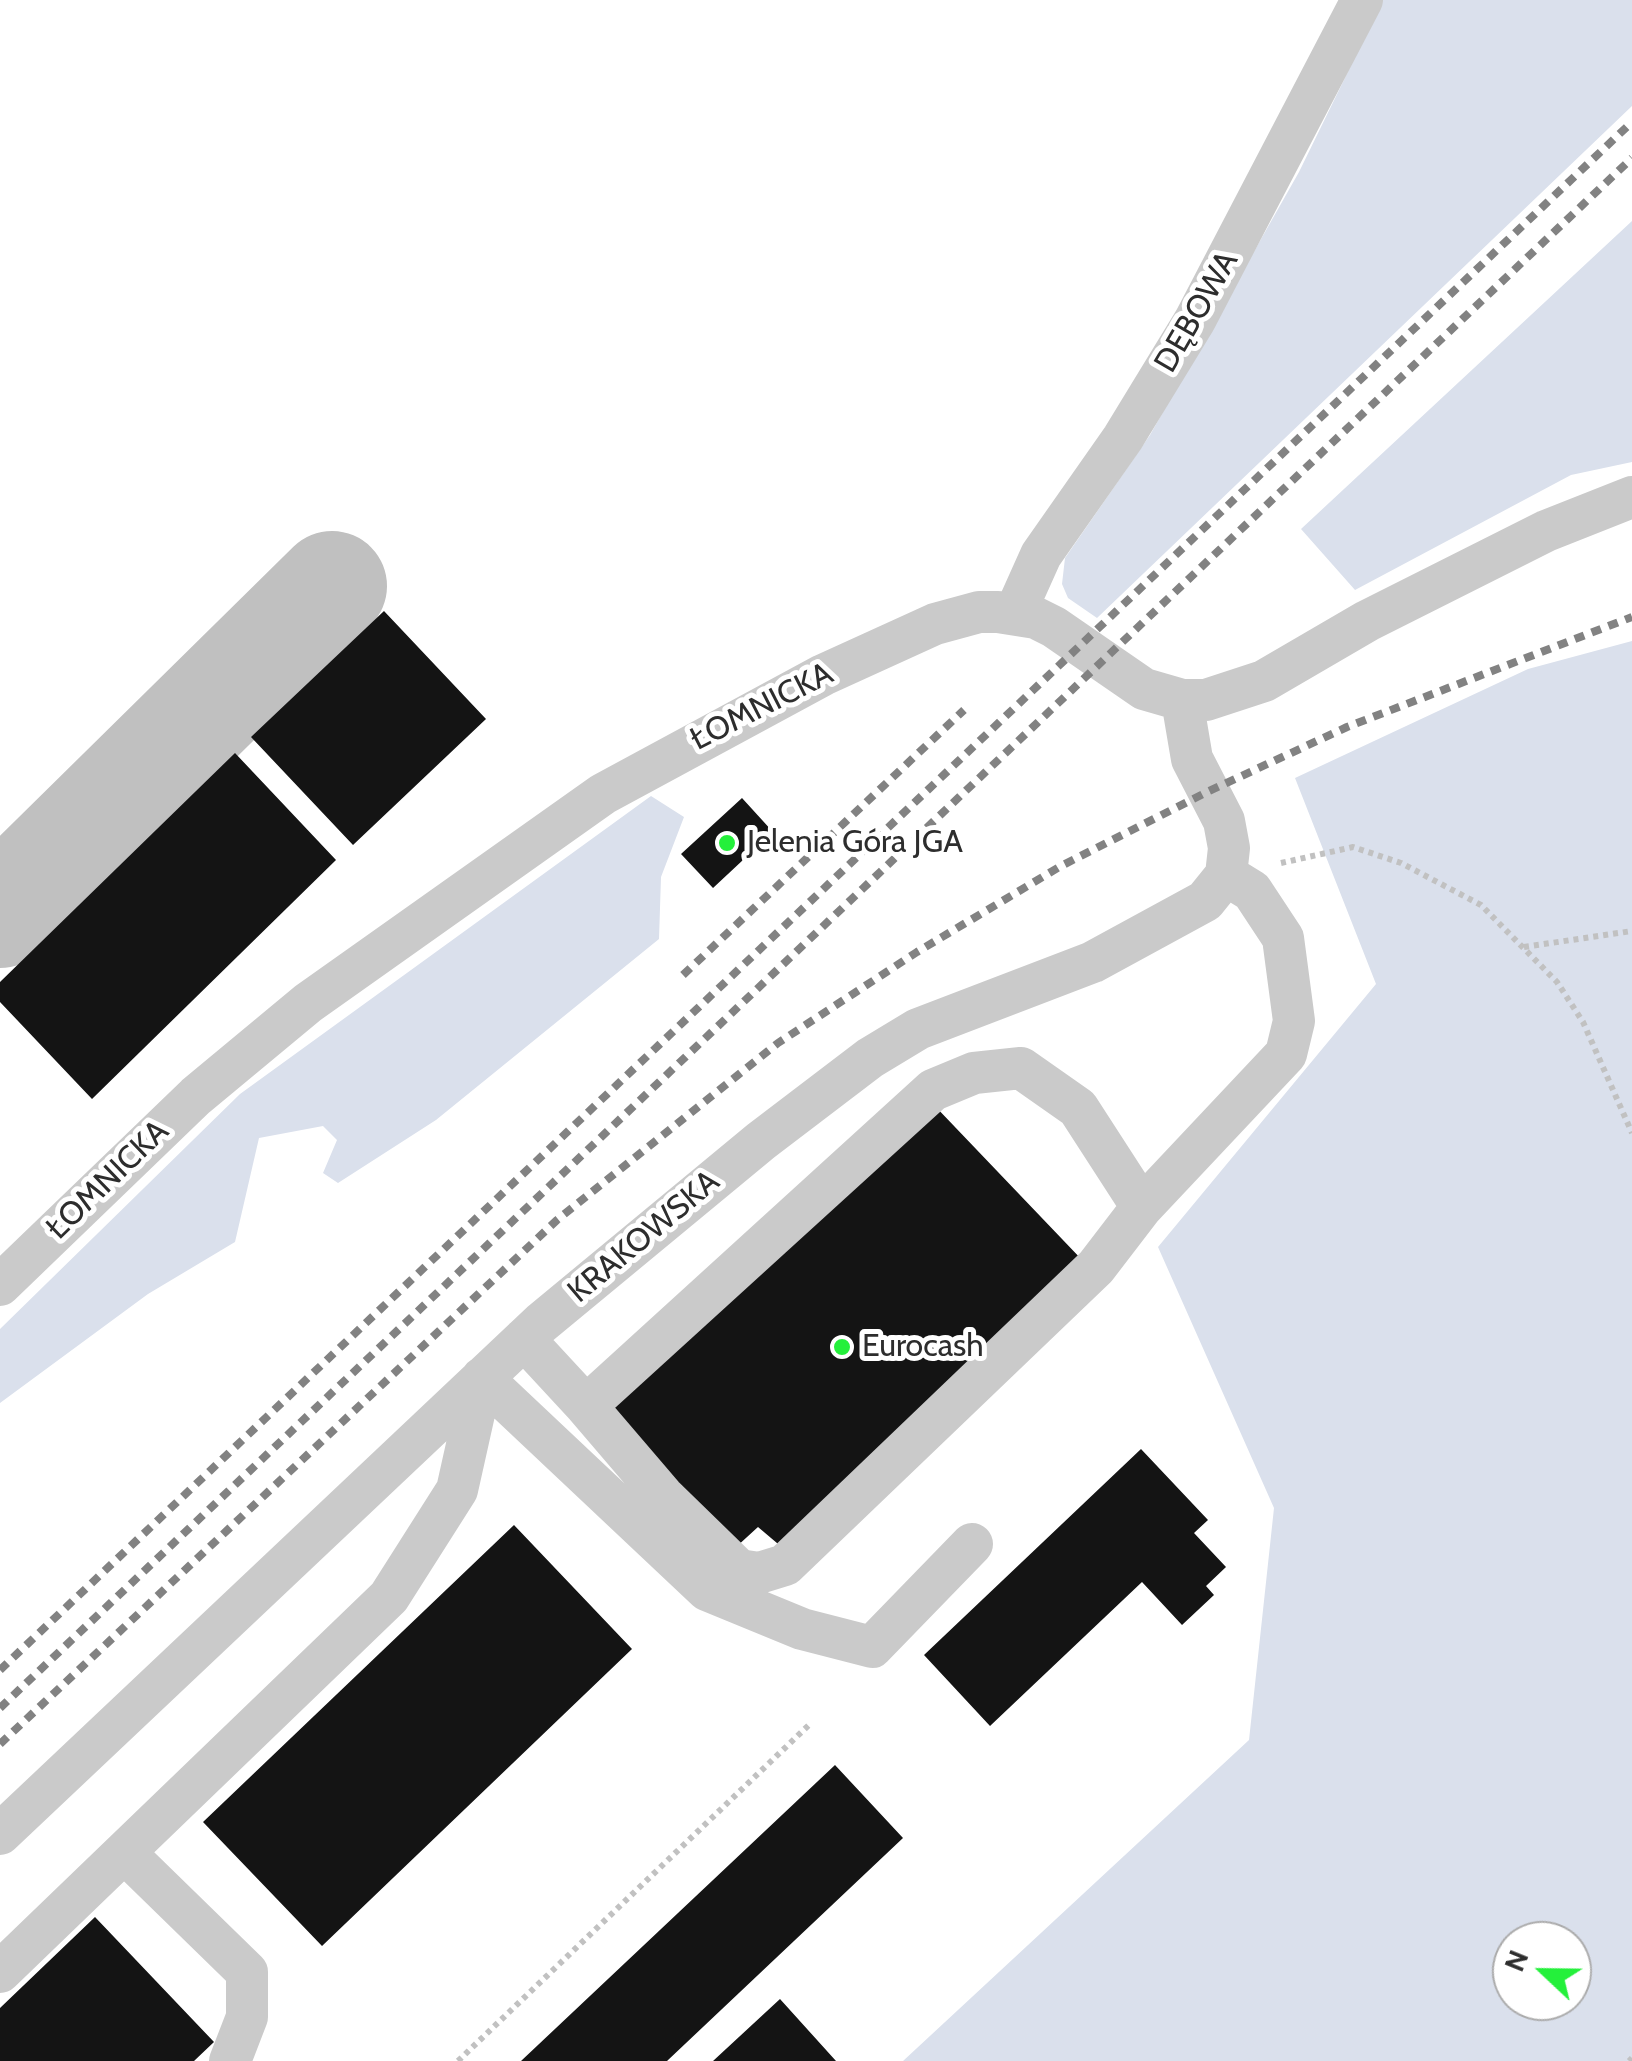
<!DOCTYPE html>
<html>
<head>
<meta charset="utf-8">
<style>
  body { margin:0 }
  #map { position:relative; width:1632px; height:2061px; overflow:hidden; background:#fff; font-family:Cabin,sans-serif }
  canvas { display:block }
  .north { position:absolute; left:1492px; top:1921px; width:100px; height:100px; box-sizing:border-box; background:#fff; border:2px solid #ababab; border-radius:50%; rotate:292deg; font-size:28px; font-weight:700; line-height:40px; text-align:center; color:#2d2d2d }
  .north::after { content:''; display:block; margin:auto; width:35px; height:45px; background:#24f03b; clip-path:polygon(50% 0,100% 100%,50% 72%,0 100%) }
</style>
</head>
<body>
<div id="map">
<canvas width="1632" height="2061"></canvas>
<div class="north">N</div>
</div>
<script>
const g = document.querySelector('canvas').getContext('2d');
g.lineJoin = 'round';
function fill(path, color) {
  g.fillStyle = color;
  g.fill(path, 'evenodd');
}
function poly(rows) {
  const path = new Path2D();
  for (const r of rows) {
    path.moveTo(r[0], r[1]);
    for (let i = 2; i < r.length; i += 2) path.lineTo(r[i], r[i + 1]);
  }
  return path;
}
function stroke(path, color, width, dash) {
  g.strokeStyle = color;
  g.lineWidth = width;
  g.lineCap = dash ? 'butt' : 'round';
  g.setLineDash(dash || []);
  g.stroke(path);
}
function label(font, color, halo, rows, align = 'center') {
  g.font = font + ' Cabin,sans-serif';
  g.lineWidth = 10;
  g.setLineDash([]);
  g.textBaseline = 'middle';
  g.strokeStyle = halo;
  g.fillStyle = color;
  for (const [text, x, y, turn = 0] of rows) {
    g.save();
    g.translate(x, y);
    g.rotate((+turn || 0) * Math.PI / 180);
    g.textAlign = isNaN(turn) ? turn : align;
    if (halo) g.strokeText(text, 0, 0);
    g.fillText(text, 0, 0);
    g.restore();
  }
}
fill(poly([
  [1383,0,1632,0,1632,106,1097,618,1068,598,1062,584,1065,558,1150,435,1299,172],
  [1632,221,1632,462,1571,475,1355,590,1301,529],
  [1632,641,1632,2061,903,2061,1249,1740,1274,1508,1158,1247,1376,984,1295,778,1528,669],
  [1512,1941,1572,1941,1572,2001,1512,2001],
  [651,796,684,817,661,877,659,939,436,1120,338,1183,323,1173,337,1140,323,1126,259,1138,235,1242,148,1294,0,1403,0,1329,240,1094]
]), '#dae0ec');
stroke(poly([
  [0,913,332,586]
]), '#c0c0c0', 110);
fill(poly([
  [384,611,486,719,353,845,251,737],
  [235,753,336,860,92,1099,0,1002,0,982],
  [742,798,773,832,713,888,681,854],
  [933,1104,1084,1262,784,1549,758,1527,735,1548,606,1413],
  [1141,1449,1208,1520,1194,1533,1226,1567,1206,1586,1214,1595,1182,1625,1142,1582,990,1726,924,1655],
  [514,1525,632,1649,322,1946,203,1822],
  [835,1765,903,1838,667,2061,521,2061],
  [95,1917,214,2042,194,2061,0,2061,0,2008],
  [780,1999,836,2061,713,2061]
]), '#141414');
stroke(poly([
  [1281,863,1353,847,1401,863,1481,905,1557,982,1583,1022,1632,1133],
  [1524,947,1632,931],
  [458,2061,811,1723],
  [1629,2061,1632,2058]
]), '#c1c1c1', 6, [5, 5]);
stroke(poly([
  [1015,613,1041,555,1123,438,1195,320,1362,0],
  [0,1285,196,1096,308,1003,603,794,823,675,935,624,979,612,998,612,1036,618,1054,627,1144,689,1182,700,1206,700,1264,681,1367,621,1546,531,1632,497],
  [524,1339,586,1406,933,1090,974,1073,1021,1068,1078,1108,1142,1207,1286,1054,1294,1021,1283,938,1252,891,1226,875],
  [586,1406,663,1496,739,1570,759,1573,785,1565,1096,1267,1142,1207],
  [0,1834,541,1323,761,1141,870,1058,918,1029,1093,962,1205,901,1226,875,1229,848,1224,821,1192,759,1182,700],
  [126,1854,247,1972,247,2017,230,2061],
  [0,1972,389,1597,457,1490,482,1378,707,1590,802,1629,872,1647,972,1544]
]), '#cacaca', 42);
stroke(poly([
  [683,975,964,710],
  [0,1670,1632,122],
  [0,1708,1632,158],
  [0,1744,557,1220,778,1043,917,952,1061,866,1207,792,1347,727,1632,617]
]), '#828282', 8, [10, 8]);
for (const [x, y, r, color] of [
  [727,843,10,"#24f03b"],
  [842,1347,10,"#24f03b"]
]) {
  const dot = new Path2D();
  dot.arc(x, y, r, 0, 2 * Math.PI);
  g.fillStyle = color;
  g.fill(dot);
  stroke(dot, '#fff', 4);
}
label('32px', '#2d2d2d', '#fff', [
  ["DĘBOWA",1197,312,-60],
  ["ŁOMNICKA",762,707,-27],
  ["ŁOMNICKA",108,1180,-44],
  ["KRAKOWSKA",644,1237,-40]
]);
label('32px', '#2d2d2d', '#fff', [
  ["Jelenia Góra JGA",747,843],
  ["Eurocash",862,1347]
], 'left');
</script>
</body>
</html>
